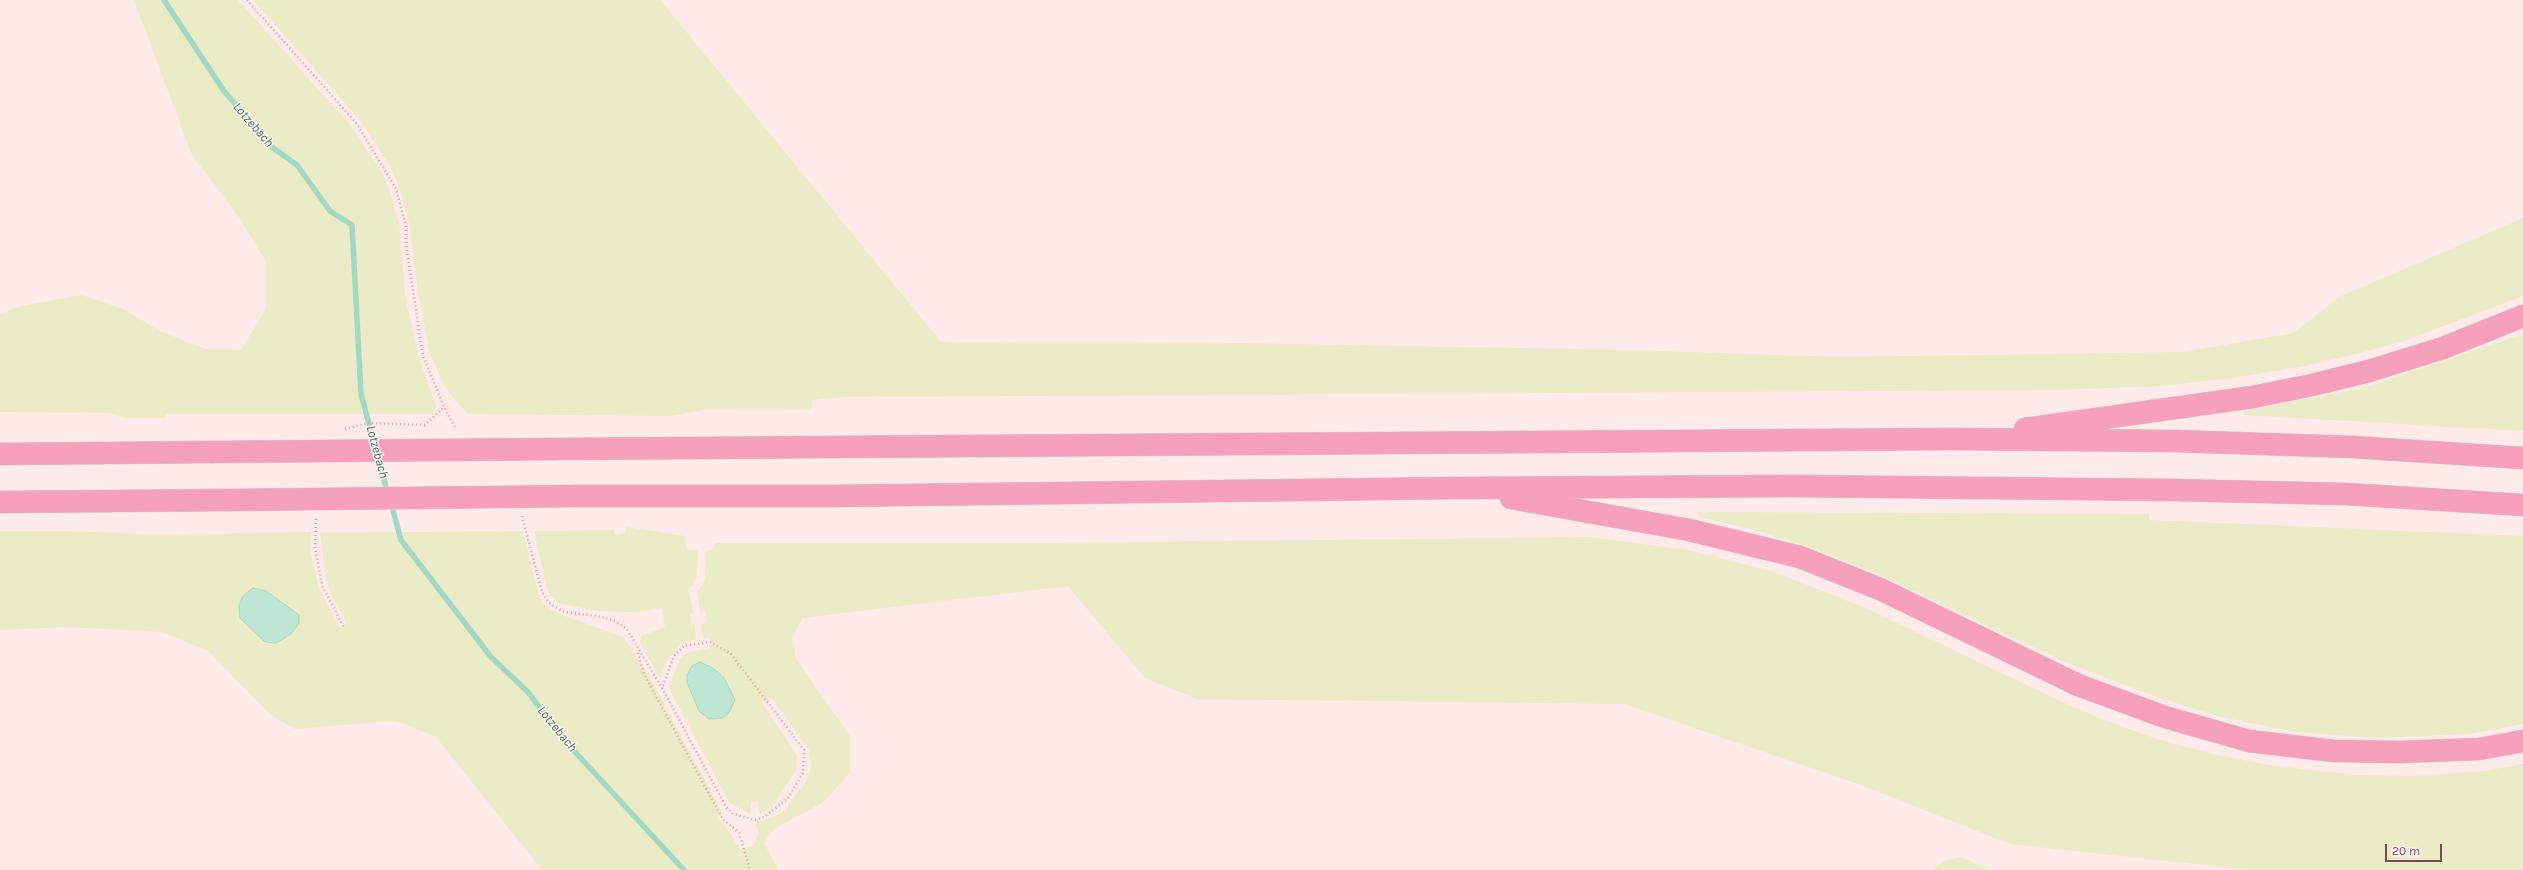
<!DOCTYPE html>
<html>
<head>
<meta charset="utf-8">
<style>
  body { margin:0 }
  #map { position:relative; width:2523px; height:870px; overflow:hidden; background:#fdeae9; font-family:Karla,sans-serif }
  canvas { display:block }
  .scale { position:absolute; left:2385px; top:844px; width:57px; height:18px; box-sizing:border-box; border:2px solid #784c56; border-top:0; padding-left:5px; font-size:12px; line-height:14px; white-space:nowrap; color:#784c56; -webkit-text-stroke:3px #fff0f0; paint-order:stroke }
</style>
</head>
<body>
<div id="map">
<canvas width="2523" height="870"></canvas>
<div class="scale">20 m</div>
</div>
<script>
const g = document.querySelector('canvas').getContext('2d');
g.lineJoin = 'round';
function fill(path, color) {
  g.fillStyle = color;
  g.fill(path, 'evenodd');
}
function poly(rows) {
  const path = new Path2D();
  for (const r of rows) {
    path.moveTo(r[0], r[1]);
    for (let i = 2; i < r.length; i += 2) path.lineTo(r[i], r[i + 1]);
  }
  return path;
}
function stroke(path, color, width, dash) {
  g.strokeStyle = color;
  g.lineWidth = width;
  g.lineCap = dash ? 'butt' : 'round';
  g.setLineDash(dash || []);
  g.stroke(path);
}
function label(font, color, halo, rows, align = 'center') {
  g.font = font + ' Karla,sans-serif';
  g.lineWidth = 3;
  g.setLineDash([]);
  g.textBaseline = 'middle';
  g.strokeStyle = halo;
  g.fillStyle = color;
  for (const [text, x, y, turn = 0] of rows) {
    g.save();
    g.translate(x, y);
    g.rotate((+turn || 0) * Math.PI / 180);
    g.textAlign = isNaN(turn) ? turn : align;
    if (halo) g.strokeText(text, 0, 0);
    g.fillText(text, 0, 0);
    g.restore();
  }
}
fill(poly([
  [134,0,238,0,351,126,379,168,389,189,399,224,405,296,418,355,436,406,432,414,166,414,166,418,125,418,109,413,0,412,0,314,21,306,82,295,123,309,160,331,205,349,241,350,266,309,266,261,238,216,192,155],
  [253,0,660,0,941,342,1234,343,1628,350,1843,357,2183,352,2294,333,2339,297,2523,218,2523,296,2407,340,2360,353,2305,366,2233,378,2161,386,2055,390,844,397,812,400,811,410,707,409,671,416,469,414,456,402,444,385,430,354,419,297,409,224,399,187,390,166,360,120],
  [2523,334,2523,431,2244,415,2244,411,2366,387],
  [1698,512,2149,514,2149,520,2523,536,2523,724,2468,734,2378,738,2296,732,2217,716,2154,696,2067,663,1880,575,1808,547,1751,529,1699,517],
  [626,527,685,536,687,550,697,550,698,553,697,576,695,582,688,589,693,613,690,614,691,625,695,624,696,639,680,644,666,662,660,680,640,642,641,636,665,627,662,608,635,612,596,611,558,603,548,592,534,531,614,530,616,535,625,533],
  [0,531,68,531,167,535,311,532,310,549,319,588,340,628,347,623,333,598,326,579,320,533,523,531,538,593,545,606,562,615,623,637,648,674,723,814,718,818,731,834,740,850,753,846,759,834,755,823,782,813,806,782,812,765,809,750,772,698,762,703,797,755,796,770,775,803,760,814,757,800,751,802,751,814,742,810,729,802,669,688,680,659,686,653,710,648,710,638,703,638,701,624,707,623,705,611,700,612,697,592,705,580,706,551,715,548,715,543,1062,543,1589,537,1687,550,1774,572,1868,609,2058,700,2104,720,2157,739,2212,754,2269,765,2354,775,2415,776,2484,771,2523,764,2523,870,2249,870,2010,844,1864,786,1624,704,1197,699,1145,678,1068,586,802,618,793,638,796,659,850,736,850,773,822,803,774,829,764,843,778,870,542,870,436,737,403,723,389,721,295,729,272,716,208,651,162,632,69,627,0,630],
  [1961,857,1989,870,1932,870,1944,861]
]), '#ebebc7');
const water = poly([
  [253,588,266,591,299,615,299,623,291,634,276,643,265,642,240,618,239,606,243,596,253,588],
  [700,662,713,668,724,678,735,700,728,714,722,718,709,719,699,711,687,682,687,675,692,666,700,662]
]);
fill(water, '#bde7d4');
stroke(water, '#a3d9c2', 1);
stroke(poly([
  [164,0,224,91,273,148,297,165,330,211,352,225,361,394,375,446],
  [377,455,388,494],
  [391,503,401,540,491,657,528,692,564,740,684,870]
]), '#a3d9c2', 5.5);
const highway = poly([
  [2025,429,2253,397,2312,385,2369,371,2443,348,2523,316],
  [554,449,1951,439,2174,441,2353,447,2523,458],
  [0,454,211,452],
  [576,496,829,496,1456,488,1792,486,2175,490,2346,494,2523,505],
  [1511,498,1689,530,1800,557,1880,589,2078,685,2165,717,2249,741,2334,751,2400,752,2479,749,2523,741],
  [0,502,231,500]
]);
stroke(highway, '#d6c9cc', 23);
stroke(poly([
  [247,0,357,124,396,189,406,226,406,244,423,356,444,407,456,429],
  [345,429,369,423,425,425,444,407],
  [522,516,542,592,549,603,564,612,597,616,613,620,626,628,662,688,726,807,733,814,756,820,764,817,788,798,803,773,804,750,731,654,710,642,684,646,674,656,662,688],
  [316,519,315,547,322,585,343,626],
  [638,653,644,674,722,818,739,833,750,870]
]), '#d8a3ad', 2.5, [1, 3]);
stroke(highway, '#f6a0bc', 22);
const highwayBridge = poly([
  [211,452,554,449],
  [231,500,576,496]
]);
stroke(highwayBridge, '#d6c9cc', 23, []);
stroke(highwayBridge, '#f6a0bc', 22);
label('italic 13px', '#3c765d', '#fff0f0', [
  ["Lotzebach",253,125,49],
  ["Lotzebach",377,452,75],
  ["Lotzebach",557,729,51]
]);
</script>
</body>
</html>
